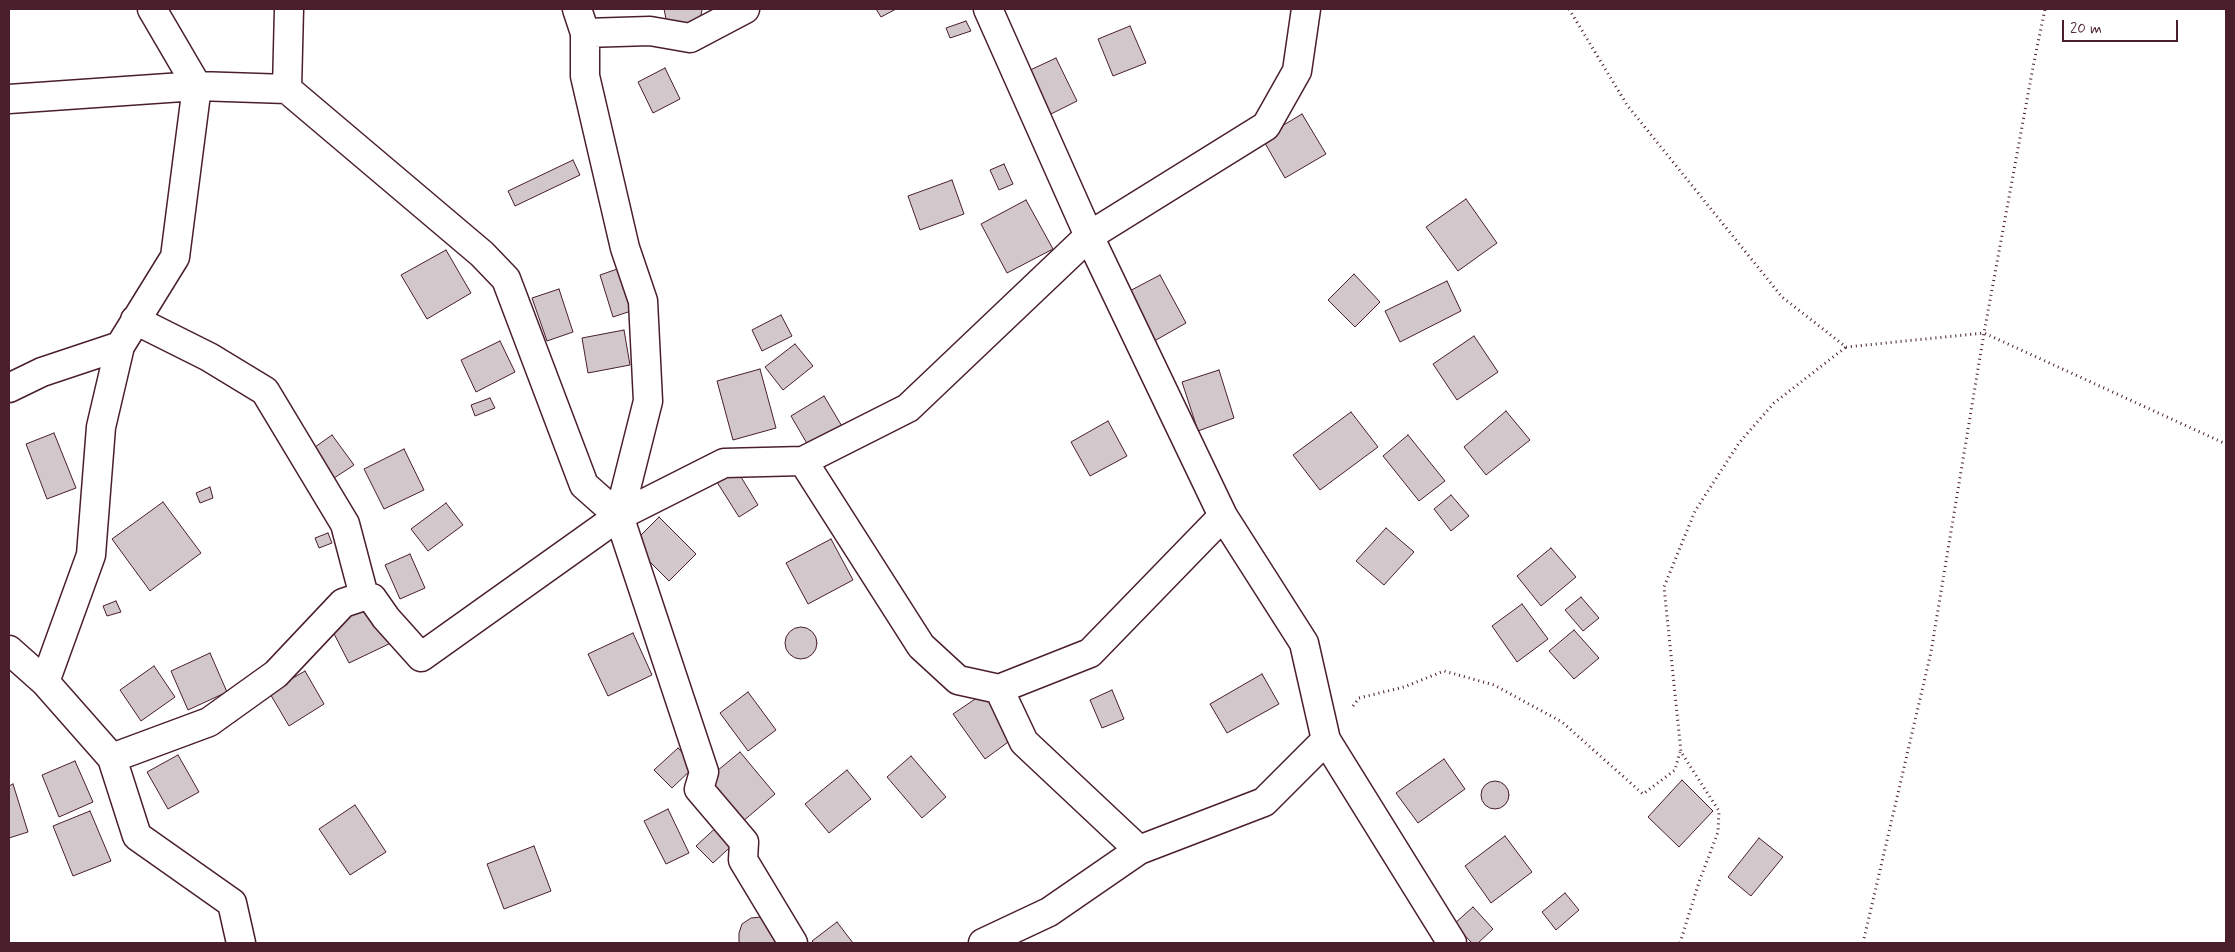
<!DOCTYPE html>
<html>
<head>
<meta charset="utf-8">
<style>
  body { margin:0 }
  #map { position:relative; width:2235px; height:952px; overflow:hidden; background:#fff; font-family:Mynerve,sans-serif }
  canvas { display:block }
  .frame { position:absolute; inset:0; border:10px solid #4a1f2b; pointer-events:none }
  .scale { position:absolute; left:2062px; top:20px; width:116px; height:22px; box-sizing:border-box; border:2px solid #4a1f2b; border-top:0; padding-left:6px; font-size:15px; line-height:18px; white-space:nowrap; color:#4a1f2b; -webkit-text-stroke:4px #fff; paint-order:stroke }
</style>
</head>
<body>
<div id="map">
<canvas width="2235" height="952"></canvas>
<div class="frame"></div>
<div class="scale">20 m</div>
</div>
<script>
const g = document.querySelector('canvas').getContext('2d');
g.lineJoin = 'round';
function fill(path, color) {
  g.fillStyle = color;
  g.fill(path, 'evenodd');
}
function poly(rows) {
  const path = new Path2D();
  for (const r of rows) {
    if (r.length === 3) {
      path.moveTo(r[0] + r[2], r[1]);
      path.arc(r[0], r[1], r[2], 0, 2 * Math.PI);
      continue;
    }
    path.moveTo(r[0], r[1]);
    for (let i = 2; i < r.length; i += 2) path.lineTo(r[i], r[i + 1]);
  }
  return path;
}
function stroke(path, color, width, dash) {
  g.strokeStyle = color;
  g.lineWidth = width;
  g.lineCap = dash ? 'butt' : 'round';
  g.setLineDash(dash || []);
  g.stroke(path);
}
const building = poly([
  [664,9,702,9,702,10,700,20,693,26,673,27,666,19,664,9],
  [876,9,896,9,881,17,876,9],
  [966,21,971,31,950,38,946,28,966,21],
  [1130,26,1146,63,1113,76,1098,39,1130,26],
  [1056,58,1077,101,1047,116,1026,72,1056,58],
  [665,68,680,99,653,113,638,82,665,68],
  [1302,114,1326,154,1285,178,1262,138,1302,114],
  [573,160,580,175,515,206,508,191,573,160],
  [1004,164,1013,184,999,190,990,170,1004,164],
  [952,180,964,214,920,230,908,196,952,180],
  [1466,199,1497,243,1458,271,1426,227,1466,199],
  [1026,200,1053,249,1007,273,981,224,1026,200],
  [446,250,471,293,427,319,401,275,446,250],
  [626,266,640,308,613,317,600,275,626,266],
  [1354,274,1380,302,1355,327,1328,300,1354,274],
  [1160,275,1186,323,1149,344,1122,295,1160,275],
  [1447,281,1461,311,1400,342,1385,311,1447,281],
  [559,289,573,332,547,341,532,298,559,289],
  [781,315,792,336,762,351,752,330,781,315],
  [624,330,630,365,588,373,582,338,624,330],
  [1474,336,1498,372,1457,400,1433,364,1474,336],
  [500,341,515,372,476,392,461,360,500,341],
  [795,344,813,366,783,390,765,367,795,344],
  [760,369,776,428,733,440,717,381,760,369],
  [1219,370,1234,418,1198,431,1182,382,1219,370],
  [824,396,843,428,809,447,791,416,824,396],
  [490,398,495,408,475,416,471,405,490,398],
  [1506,411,1530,440,1486,475,1464,447,1506,411],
  [1351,412,1378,447,1320,490,1293,455,1351,412],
  [1108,421,1127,456,1090,476,1071,442,1108,421],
  [54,433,76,488,47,499,26,444,54,433],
  [332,435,354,465,328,482,308,452,332,435],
  [1408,435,1445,481,1419,501,1383,456,1408,435],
  [404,449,424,490,384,509,364,469,404,449],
  [735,467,758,505,739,517,715,479,735,467],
  [210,487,213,498,200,503,196,493,210,487],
  [1451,495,1469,516,1451,531,1434,509,1451,495],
  [163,502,201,553,150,591,112,539,163,502],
  [446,503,463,525,428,551,411,529,446,503],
  [659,517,696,554,669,581,632,544,659,517],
  [1386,528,1414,552,1384,585,1356,561,1386,528],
  [328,533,332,543,319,548,315,538,328,533],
  [831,539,853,580,808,604,786,563,831,539],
  [1551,548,1576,577,1541,606,1517,576,1551,548],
  [410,554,425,588,400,599,385,565,410,554],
  [1581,597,1599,618,1583,631,1565,610,1581,597],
  [116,601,121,612,107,616,103,606,116,601],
  [374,604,393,642,349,663,330,626,374,604],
  [1522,604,1548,639,1517,662,1492,626,1522,604],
  [801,643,16],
  [1574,630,1599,658,1574,679,1549,651,1574,630],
  [633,633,652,675,608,696,588,654,633,633],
  [210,653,227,692,188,710,171,671,210,653],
  [154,666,175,697,141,721,120,690,154,666],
  [305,671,324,704,289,726,269,692,305,671],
  [1262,674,1279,704,1227,733,1210,704,1262,674],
  [1112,690,1124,719,1102,728,1090,700,1112,690],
  [748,692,776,730,748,751,720,713,748,692],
  [984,693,1015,737,985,759,953,714,984,693],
  [678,748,695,766,672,788,654,770,678,748],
  [740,752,775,794,742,822,706,780,740,752],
  [178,755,199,792,168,809,147,772,178,755],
  [911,756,946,797,922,818,887,777,911,756],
  [1444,759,1465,789,1418,823,1396,793,1444,759],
  [75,761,93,802,59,817,42,775,75,761],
  [847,770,871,799,829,833,805,804,847,770],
  [1682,780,1713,811,1679,847,1648,817,1682,780],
  [1495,795,14],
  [13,784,28,832,9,838,9,786,13,784],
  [355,805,386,852,350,875,319,829,355,805],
  [668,809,689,853,666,864,644,821,668,809],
  [90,811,111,861,73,876,53,826,90,811],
  [721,823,738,840,713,863,696,846,721,823],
  [1505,836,1532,872,1491,903,1465,866,1505,836],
  [1759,838,1783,857,1751,896,1728,877,1759,838],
  [534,846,551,891,504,909,487,864,534,846],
  [1565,893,1579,910,1556,930,1542,912,1565,893],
  [1473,907,1493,929,1478,943,1472,943,1454,924,1473,907],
  [761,917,777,940,776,943,739,943,739,933,742,924,751,918,761,917],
  [837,922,853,943,814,943,812,941,837,922]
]);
fill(building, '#d2c7cb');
stroke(building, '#4a1f2b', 1);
const minor = poly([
  [152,9,197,86,175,257,120,346,101,427,91,555,45,682,112,758,137,836,232,903,241,943],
  [577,9,585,33,585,76,625,248,643,301,648,401,619,516],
  [988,9,1089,236,1223,516,1304,643,1326,740,1452,943],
  [585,33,650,31,690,38,745,9],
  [287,89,289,9],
  [9,99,197,86,287,89,482,254,506,279,584,485,619,516,704,772,699,789,744,842,743,860,793,943],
  [135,320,209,357,265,391,345,524,364,596,372,598,386,618,421,657,619,516,724,463,803,461,908,408,1089,236,1266,126,1297,71,1306,9],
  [9,388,42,372,120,346],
  [803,461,921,646,958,680,999,689,1024,742,1139,850],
  [9,650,45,682],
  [999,689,1090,653,1223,516],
  [112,758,209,722,276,674,343,603,364,596],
  [983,943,1049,912,1139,850,1264,802,1326,740]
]);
stroke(minor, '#4a1f2b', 31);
stroke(poly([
  [1569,9,1627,105,1782,297,1846,347,1984,333,2226,444],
  [1353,706,1359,698,1404,687,1444,671,1494,685,1562,722,1643,794,1675,770,1680,752],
  [1680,943,1699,882,1718,832,1719,811,1681,752,1664,587,1695,511,1739,443,1774,403,1846,347],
  [1863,943,1931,652,1984,333,2033,67,2045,9]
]), '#4a1f2b', 3, [1, 4]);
stroke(minor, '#fff', 28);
</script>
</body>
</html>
